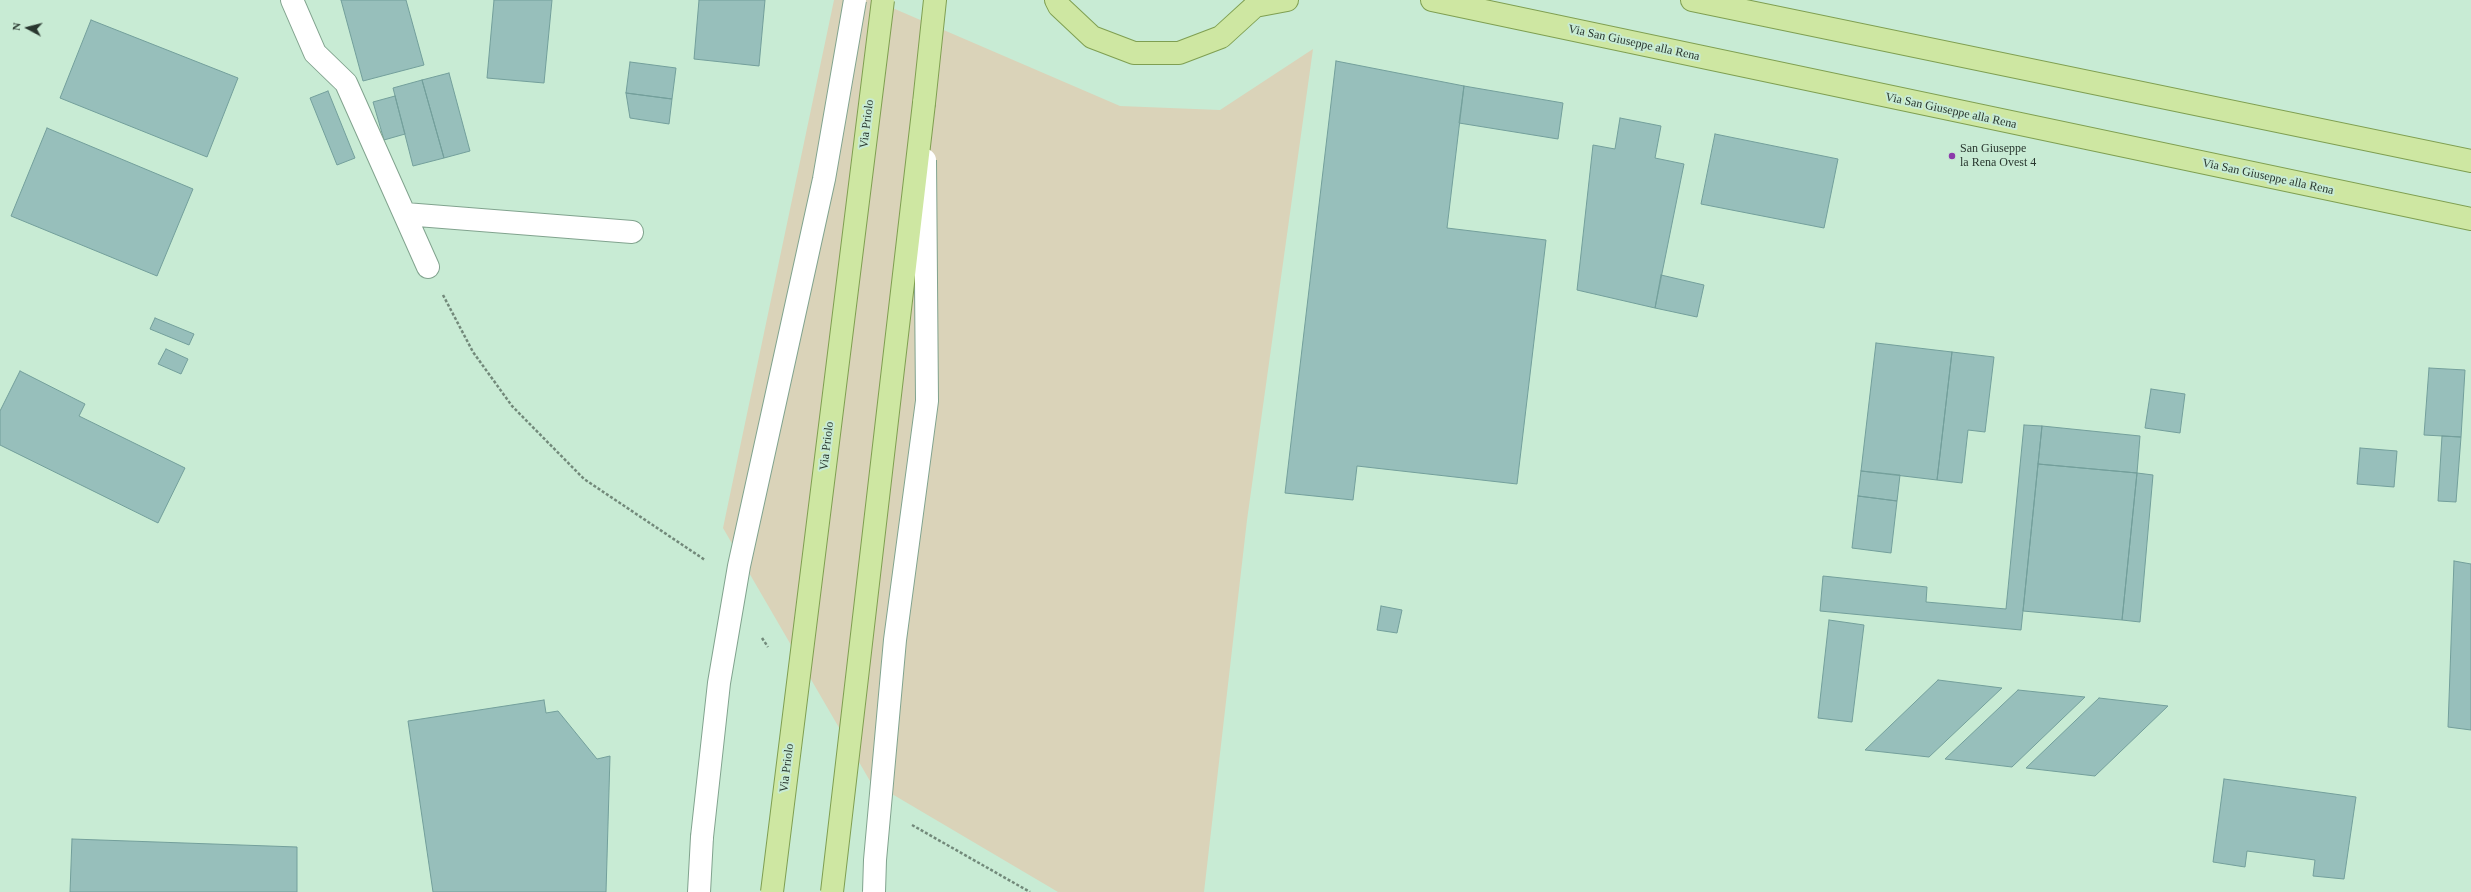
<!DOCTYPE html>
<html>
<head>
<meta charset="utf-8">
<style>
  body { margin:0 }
  #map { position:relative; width:2471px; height:892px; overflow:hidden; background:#c8ebd4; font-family:Georgia,serif }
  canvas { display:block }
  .north { position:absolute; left:8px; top:8px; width:40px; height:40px; -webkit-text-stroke:3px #c8ebd4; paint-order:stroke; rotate:277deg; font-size:11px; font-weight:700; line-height:16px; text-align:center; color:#29372f }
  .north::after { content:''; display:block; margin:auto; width:14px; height:18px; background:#29372f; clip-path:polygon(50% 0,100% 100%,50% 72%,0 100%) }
</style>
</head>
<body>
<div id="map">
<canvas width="2471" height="892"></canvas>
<div class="north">N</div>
</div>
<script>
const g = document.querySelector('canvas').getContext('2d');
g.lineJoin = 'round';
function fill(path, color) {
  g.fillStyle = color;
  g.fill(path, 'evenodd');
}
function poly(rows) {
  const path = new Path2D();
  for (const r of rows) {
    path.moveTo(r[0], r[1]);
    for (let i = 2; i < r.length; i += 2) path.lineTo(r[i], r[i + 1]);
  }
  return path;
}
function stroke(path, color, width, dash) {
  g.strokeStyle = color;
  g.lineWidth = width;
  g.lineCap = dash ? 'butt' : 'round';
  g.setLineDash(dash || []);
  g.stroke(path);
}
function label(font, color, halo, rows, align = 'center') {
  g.font = font + ' Georgia,serif';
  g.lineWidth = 4;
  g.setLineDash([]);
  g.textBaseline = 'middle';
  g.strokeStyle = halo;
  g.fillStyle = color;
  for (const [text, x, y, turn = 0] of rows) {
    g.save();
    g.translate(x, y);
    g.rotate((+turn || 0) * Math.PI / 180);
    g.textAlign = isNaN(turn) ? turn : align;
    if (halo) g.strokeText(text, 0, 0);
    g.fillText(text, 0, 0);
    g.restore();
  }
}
fill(poly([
  [834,0,874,0,1120,106,1220,110,1313,49,1247,520,1204,892,1058,892,870,781,723,528]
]), '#dad3b9');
const building = poly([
  [341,0,406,0,424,65,363,81,341,0],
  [494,0,552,0,544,83,487,78,494,0],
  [699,0,765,0,759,66,694,59,699,0],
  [91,20,238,78,207,157,60,98,91,20],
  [1336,61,1464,86,1447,228,1546,240,1517,484,1357,466,1353,500,1285,493,1336,61],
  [630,62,676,68,672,99,626,93,630,62],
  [449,73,470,151,444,158,422,80,449,73],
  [422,80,444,158,413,166,393,88,422,80],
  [1464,86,1563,103,1558,139,1459,123,1464,86],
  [328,91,355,158,337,165,310,98,328,91],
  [626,93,672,99,669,124,630,118,626,93],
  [395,96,405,134,384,140,373,102,395,96],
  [1620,118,1661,126,1655,158,1684,164,1655,308,1577,290,1593,145,1615,149,1620,118],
  [47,128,193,189,157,276,11,216,47,128],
  [1715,134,1838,159,1824,228,1701,204,1715,134],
  [1661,275,1704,285,1697,317,1655,308,1661,275],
  [155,318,194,334,189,345,150,329,155,318],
  [1876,343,1952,352,1937,480,1861,471,1876,343],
  [166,349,188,359,181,374,158,364,166,349],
  [1952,352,1994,357,1985,432,1968,430,1962,483,1937,480,1952,352],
  [2429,368,2465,370,2461,437,2424,435,2429,368],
  [20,371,85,404,79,416,185,468,158,523,0,445,0,411,20,371],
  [2151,389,2185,394,2180,433,2145,428,2151,389],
  [2024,425,2042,426,2021,630,1820,611,1823,576,1927,587,1926,602,2006,609,2024,425],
  [2042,426,2140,436,2137,473,2038,464,2042,426],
  [2442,436,2461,437,2456,502,2438,501,2442,436],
  [2360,448,2397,451,2394,487,2357,484,2360,448],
  [2038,464,2137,473,2122,620,2023,611,2038,464],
  [1861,471,1900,475,1897,501,1858,496,1861,471],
  [2137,473,2153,475,2140,622,2122,620,2137,473],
  [1858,496,1897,501,1891,553,1852,548,1858,496],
  [2454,561,2471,564,2471,730,2448,727,2454,561],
  [1381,606,1402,610,1397,633,1377,630,1381,606],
  [1829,620,1864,625,1852,722,1818,718,1829,620],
  [1938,680,2002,688,1929,757,1865,750,1938,680],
  [2018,690,2085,697,2012,767,1945,759,2018,690],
  [2099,698,2168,706,2095,776,2026,768,2099,698],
  [544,700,546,713,558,711,597,759,610,756,606,892,433,892,408,721,544,700],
  [2224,779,2356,797,2344,879,2313,876,2315,860,2247,851,2245,867,2213,862,2224,779],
  [72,839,297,847,297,892,70,892,72,839]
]);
fill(building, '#97bfbb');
stroke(building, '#739f9b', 1);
const lane = poly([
  [292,0,315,53,346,83,428,267],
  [405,214,632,232]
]);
const secondary = poly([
  [699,892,702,837]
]);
const primary = poly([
  [1056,0,1059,6,1092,37,1134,53,1179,53,1221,37,1255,6,1258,0],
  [1432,0,2471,219],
  [1692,0,2471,161],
  [1255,6,1287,0],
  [924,103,935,0]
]);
stroke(lane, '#81a38e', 24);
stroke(secondary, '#81a38e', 24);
stroke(primary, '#7f9f51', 24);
stroke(poly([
  [443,295,473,352,512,406,584,479,705,560],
  [762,638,768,647],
  [912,825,1030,892]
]), '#72897a', 2.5, [3, 2]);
stroke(lane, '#fff', 22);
stroke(secondary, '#fff', 22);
stroke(primary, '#cee7a2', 22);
const secondaryBridge = poly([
  [702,837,719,683,739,566,824,179,855,0],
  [874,892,875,860,895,640,927,401,925,160]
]);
const primaryBridge = poly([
  [772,892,883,0],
  [832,892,924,103]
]);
stroke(secondaryBridge, '#81a38e', 24, []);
stroke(primaryBridge, '#7f9f51', 24, []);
stroke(secondaryBridge, '#fff', 22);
stroke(primaryBridge, '#cee7a2', 22);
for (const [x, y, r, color] of [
  [1952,156,4,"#8b3aaa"]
]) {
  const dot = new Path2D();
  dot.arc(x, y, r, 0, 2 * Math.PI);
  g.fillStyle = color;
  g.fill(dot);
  stroke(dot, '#c8ebd4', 1.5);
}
label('12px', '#29372f', '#c8ebd4', [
  ["Via San Giuseppe alla Rena",1634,43,12],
  ["Via San Giuseppe alla Rena",1951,111,12],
  ["Via Priolo",867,124,-83],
  ["Via San Giuseppe alla Rena",2268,177,12],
  ["Via Priolo",827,446,-83],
  ["Via Priolo",787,768,-83]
]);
label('12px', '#29372f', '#c8ebd4', [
  ["San Giuseppe",1960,149],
  ["la Rena Ovest 4",1960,163]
], 'left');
</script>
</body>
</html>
